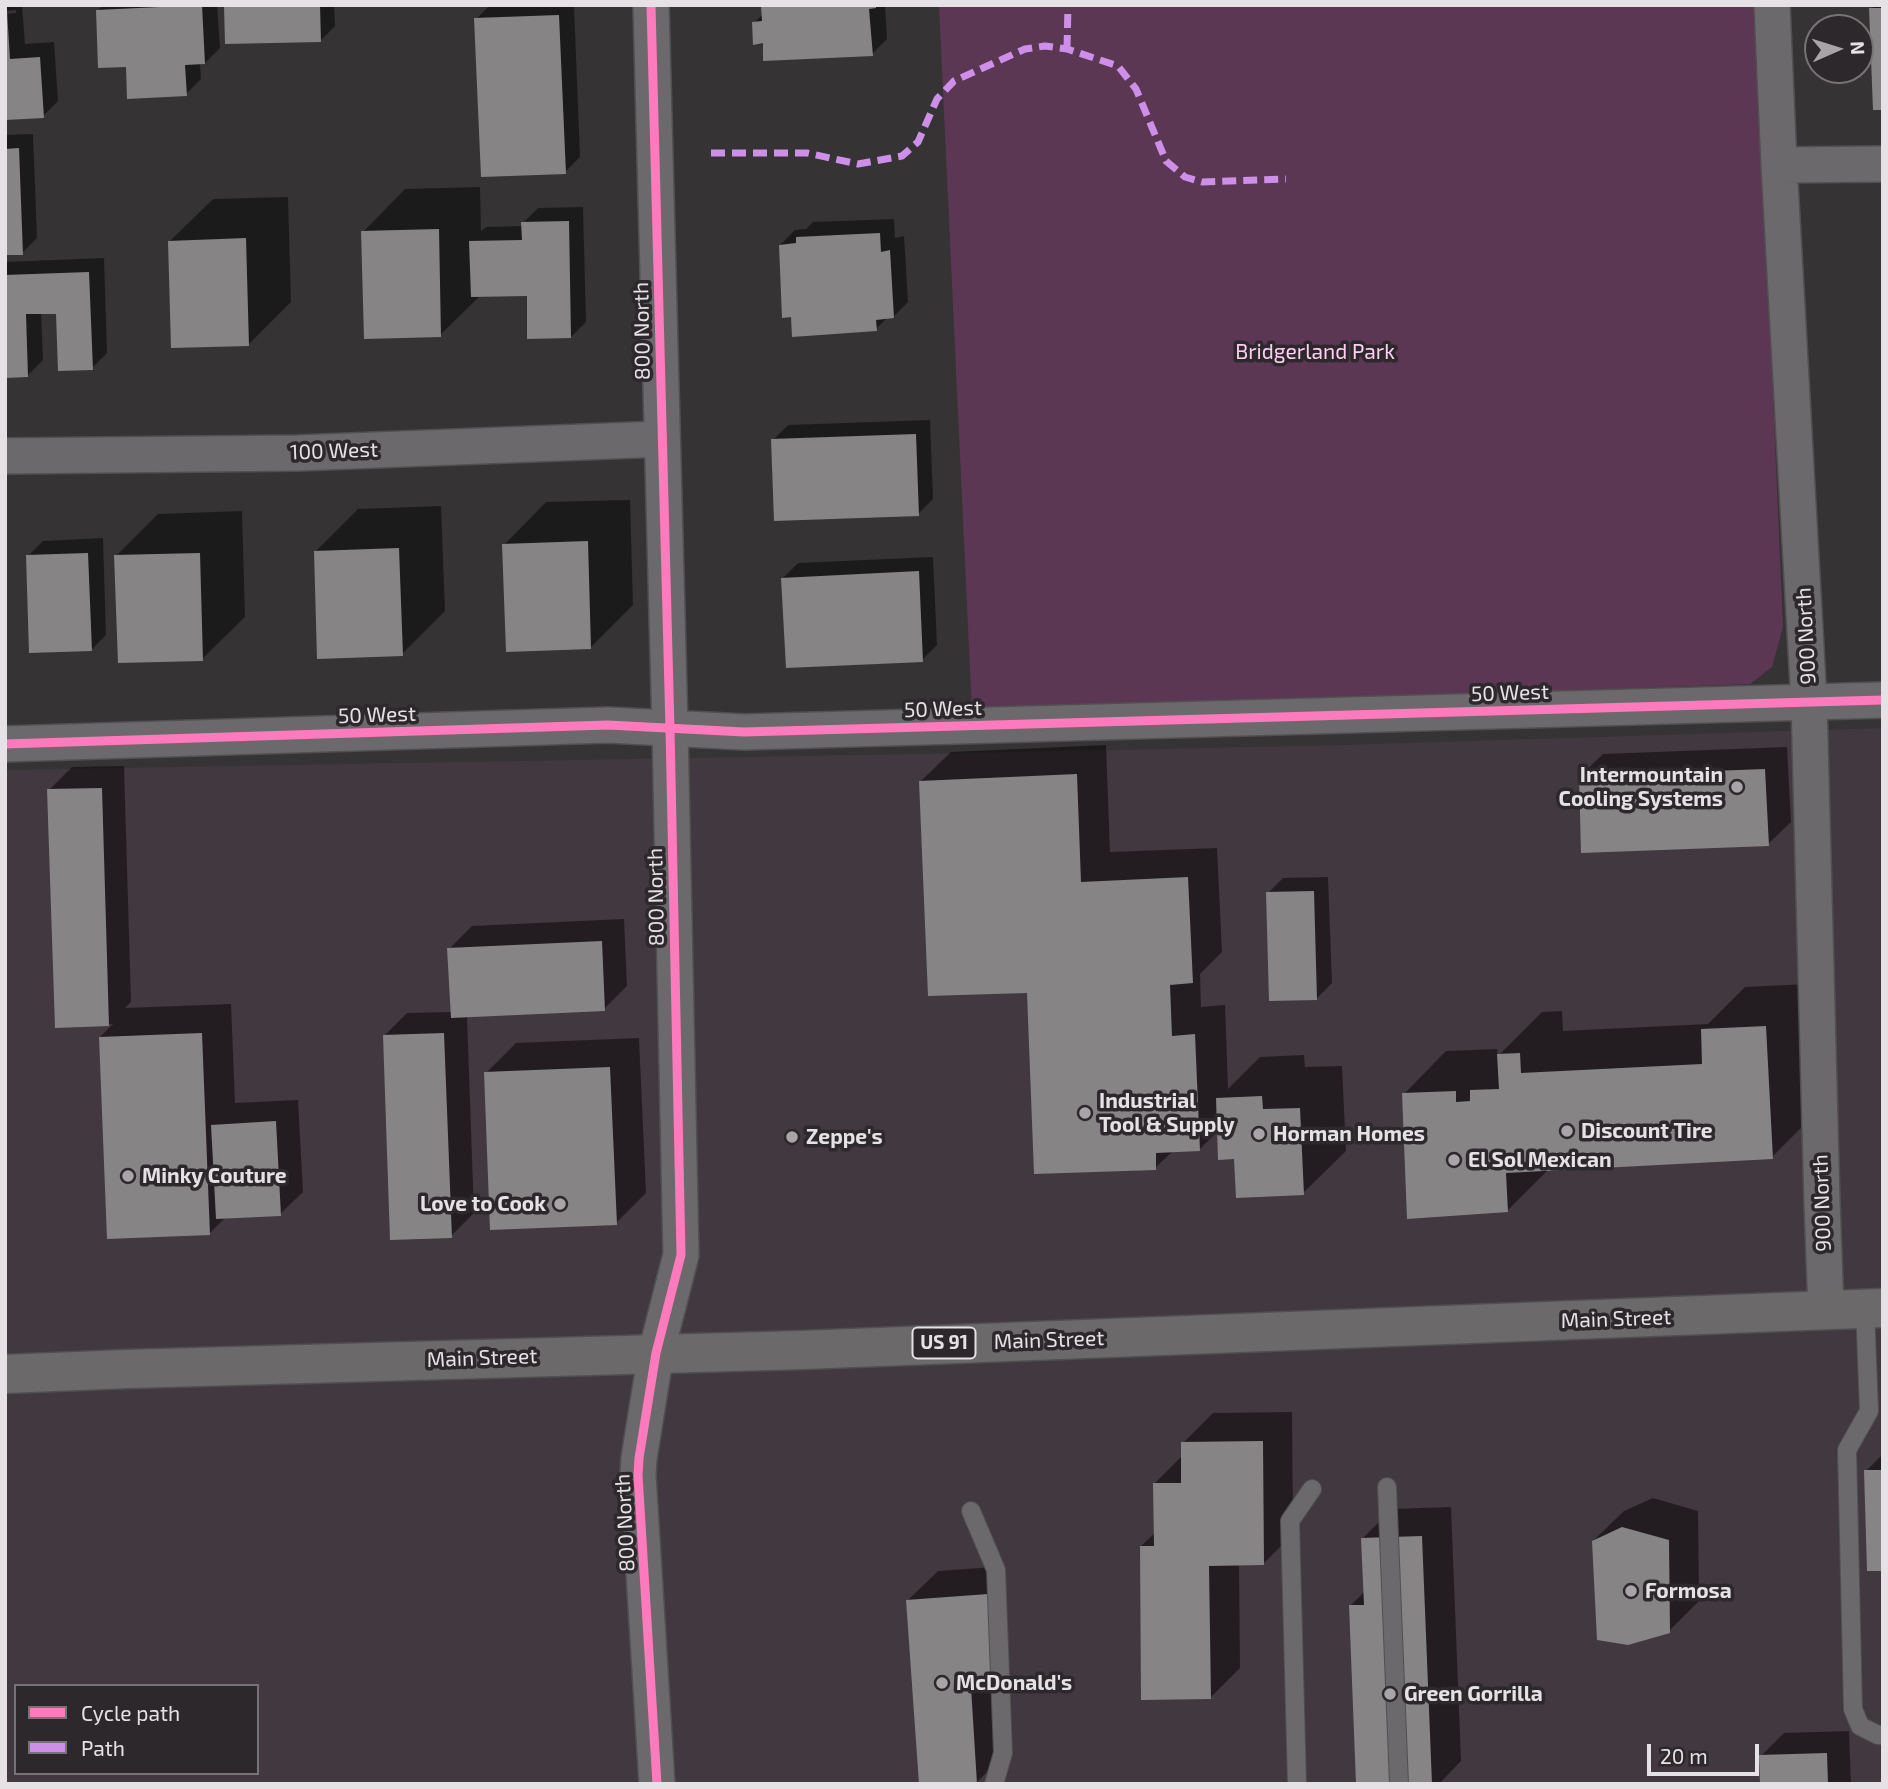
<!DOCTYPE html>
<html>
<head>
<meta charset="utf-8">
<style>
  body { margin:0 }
  #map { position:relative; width:1888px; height:1789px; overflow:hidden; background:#363335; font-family:"Exo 2",sans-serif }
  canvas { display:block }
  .frame { position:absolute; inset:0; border:7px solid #e5e1e4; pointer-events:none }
  .legend { position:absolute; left:14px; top:1684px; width:245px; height:91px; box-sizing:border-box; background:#2d282c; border:2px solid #777276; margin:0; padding:9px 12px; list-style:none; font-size:21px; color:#e5e1e4 }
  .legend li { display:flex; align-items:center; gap:14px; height:35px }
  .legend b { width:35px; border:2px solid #777276 }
  .north { position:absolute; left:1804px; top:14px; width:70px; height:70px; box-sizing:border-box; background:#2d282c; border:2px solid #777276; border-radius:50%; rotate:87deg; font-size:19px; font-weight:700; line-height:28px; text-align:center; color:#e5e1e4 }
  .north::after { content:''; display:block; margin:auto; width:24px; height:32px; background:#a8a4a7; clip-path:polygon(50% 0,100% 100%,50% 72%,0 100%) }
  .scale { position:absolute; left:1647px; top:1744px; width:112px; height:32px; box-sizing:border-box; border:4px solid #e5e1e4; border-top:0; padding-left:9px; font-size:21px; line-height:24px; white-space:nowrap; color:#e5e1e4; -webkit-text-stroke:5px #2d282c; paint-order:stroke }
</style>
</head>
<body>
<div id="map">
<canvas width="1888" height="1789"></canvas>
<div class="frame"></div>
<ul class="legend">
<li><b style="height:9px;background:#fd7abc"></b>Cycle path</li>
<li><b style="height:9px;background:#ce8fe9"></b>Path</li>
</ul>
<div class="north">N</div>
<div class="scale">20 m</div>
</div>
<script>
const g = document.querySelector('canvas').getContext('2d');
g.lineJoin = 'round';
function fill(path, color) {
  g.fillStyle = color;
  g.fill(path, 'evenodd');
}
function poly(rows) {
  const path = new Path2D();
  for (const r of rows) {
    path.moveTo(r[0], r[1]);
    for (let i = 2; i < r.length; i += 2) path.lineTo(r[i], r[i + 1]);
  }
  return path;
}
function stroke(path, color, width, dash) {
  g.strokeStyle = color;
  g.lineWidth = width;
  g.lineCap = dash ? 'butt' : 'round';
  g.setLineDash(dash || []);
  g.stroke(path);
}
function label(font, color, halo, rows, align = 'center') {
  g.font = font + ' "Exo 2",sans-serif';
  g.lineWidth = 7;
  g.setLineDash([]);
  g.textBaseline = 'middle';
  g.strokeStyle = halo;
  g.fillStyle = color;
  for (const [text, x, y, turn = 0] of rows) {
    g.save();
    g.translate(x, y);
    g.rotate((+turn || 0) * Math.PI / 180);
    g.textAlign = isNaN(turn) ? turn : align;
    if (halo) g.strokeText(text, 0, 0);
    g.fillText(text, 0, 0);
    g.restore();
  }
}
fill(poly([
  [1883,728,1883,1784,5,1784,5,770,974,753,1343,745],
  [16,1686,257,1686,257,1773,16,1773]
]), '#42383f');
fill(poly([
  [939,5,1756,5,1783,627,1772,667,1750,684,972,712]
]), '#5b3753');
fill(poly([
  [5,5,22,5,25,44,54,42,58,101,43,116,5,119,5,14,16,13,16,10,5,11],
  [103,5,217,5,220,48,205,63,200,63,201,79,186,94,128,65,97,11],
  [226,5,334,5,335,26,320,41],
  [490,5,574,5,580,157,565,172,476,19],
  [763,5,885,5,887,39,872,54,765,41,754,23,764,13],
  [1875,5,1883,5,1883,108,1871,9],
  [33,134,37,238,22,253,5,254,5,135],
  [480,187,481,231,486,227,523,226,523,223,538,208,583,207,586,322,571,337,528,294,481,295,440,335,363,232,405,189],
  [288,197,291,302,248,345,170,241,213,199],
  [894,219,895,238,904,236,908,302,893,317,888,317,876,329,793,315,780,245,795,230,806,229,813,222],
  [104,258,107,353,92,368,58,312,41,312,43,360,28,375,5,376,5,262],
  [930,420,933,499,918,514,773,440,788,425],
  [630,500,633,605,590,648,504,545,546,502],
  [441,506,445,611,402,654,316,551,358,509],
  [242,511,245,617,202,659,116,556,158,514],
  [103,538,106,635,91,650,28,556,43,541],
  [933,557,937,645,922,660,783,578,798,563],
  [1106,745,1110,852,1217,848,1222,952,1200,974,1201,1007,1225,1005,1228,1089,1260,1057,1304,1055,1305,1067,1342,1066,1346,1151,1303,1193,1219,1130,1199,1150,1173,1151,1155,1168,1028,991,921,781,951,752],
  [1787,747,1791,822,1768,844,1580,776,1603,754],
  [124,766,131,1002,125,1008,231,1004,235,1103,298,1100,303,1192,280,1214,226,1217,210,1233,100,1037,113,1024,57,1026,49,790,72,767],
  [1328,877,1332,983,1317,998,1268,893,1283,878],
  [624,919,627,986,604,1009,467,1016,474,1213,451,1236,384,1036,407,1013,453,1012,449,949,472,926],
  [1808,984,1815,1114,1772,1157,1549,1169,1507,1211,1404,1094,1446,1051,1497,1049,1498,1056,1542,1012,1562,1011,1563,1031,1708,1024,1745,987],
  [639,1038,646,1193,616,1223,486,1073,516,1043],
  [1292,1412,1293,1534,1263,1564,1239,1564,1240,1668,1210,1698,1141,1546,1156,1532,1155,1483,1183,1455,1183,1443,1213,1413],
  [1883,1454,1883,1569,1866,1471],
  [1653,1498,1698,1511,1699,1601,1669,1631,1593,1541,1624,1511],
  [1451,1507,1461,1761,1439,1784,1357,1784,1350,1606,1365,1591,1362,1539,1392,1509],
  [994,1567,1006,1753,976,1783,908,1600,938,1571],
  [1849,1731,1851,1784,1762,1784,1761,1756,1784,1733]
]), '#0007');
fill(poly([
  [202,5,205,64,185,65,187,96,127,99,126,67,98,68,96,10],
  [224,5,320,5,321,42,225,44],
  [761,5,876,5,876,8,869,9,873,56,763,61,763,43,753,45,752,22,762,21],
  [1869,8,1883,8,1883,110,1873,110],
  [5,11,7,11,10,59,40,57,44,118,5,120],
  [559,15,566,174,481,177,474,18],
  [19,148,23,255,5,255,5,149],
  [569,221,571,338,527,339,527,296,471,297,469,241,522,240,521,222],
  [439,229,441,337,364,339,361,231],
  [880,233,881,252,890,250,894,318,876,320,877,331,792,337,791,317,782,318,779,245,796,243,796,237],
  [246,238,249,346,171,348,168,241],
  [89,272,93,370,58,371,56,314,26,314,28,377,5,378,5,275],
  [916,434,919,516,774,521,771,439],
  [588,541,591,649,506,652,502,544],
  [399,548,403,656,317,659,314,551],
  [88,553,92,651,29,653,26,555],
  [200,553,203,661,118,663,114,555],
  [919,571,923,662,786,668,781,578],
  [1765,769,1769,846,1581,853,1579,776],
  [1077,774,1081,882,1188,877,1193,983,1170,985,1172,1036,1195,1034,1200,1151,1156,1153,1156,1170,1034,1174,1027,993,928,996,919,781],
  [102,788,109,1026,55,1028,47,789],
  [1314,891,1317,1000,1269,1001,1266,892],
  [602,941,605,1011,451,1018,447,948],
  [1766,1026,1773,1159,1506,1173,1508,1212,1407,1219,1402,1093,1456,1091,1456,1102,1470,1101,1470,1090,1499,1089,1497,1054,1520,1053,1521,1073,1702,1064,1701,1029],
  [202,1033,210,1235,107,1239,99,1037],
  [444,1033,452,1238,390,1240,383,1035],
  [610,1067,617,1225,490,1230,484,1072],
  [1262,1096,1263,1109,1300,1108,1304,1195,1236,1198,1234,1159,1218,1160,1216,1098],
  [276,1121,281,1216,216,1219,211,1125],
  [1263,1441,1264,1565,1209,1566,1211,1699,1141,1700,1140,1546,1154,1546,1153,1483,1181,1483,1181,1442],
  [1864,1470,1883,1470,1883,1571,1867,1571],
  [1622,1527,1669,1540,1670,1633,1628,1645,1597,1640,1592,1541],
  [1422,1536,1432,1784,1356,1784,1349,1605,1364,1605,1361,1538],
  [988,1594,994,1685,971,1687,977,1784,919,1784,906,1600],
  [1827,1753,1828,1784,1760,1784,1759,1755]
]), '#878486');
const service = poly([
  [1865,1308,1869,1411,1847,1450,1853,1709,1860,1726,1878,1735,1883,1735],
  [1387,1487,1399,1784],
  [971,1511,996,1570,1003,1753,994,1784],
  [1297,1784,1290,1521,1312,1489]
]);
const minor = poly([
  [651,5,670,729,681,1255,656,1353,639,1458,638,1475,657,1784],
  [1772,5,1779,165,1809,702,1822,1202,1826,1309],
  [1779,165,1883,164],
  [5,456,298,453,662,439],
  [5,744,608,725,744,732,1883,700]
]);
const primary = poly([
  [5,1374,127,1369,802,1350,1883,1308]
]);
stroke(service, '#515051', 20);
stroke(minor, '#515051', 38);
stroke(primary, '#515051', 41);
stroke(service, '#6b696b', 18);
stroke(minor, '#6b696b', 35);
stroke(primary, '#6c696b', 38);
stroke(poly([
  [1067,49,1068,5],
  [711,153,807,153,858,164,902,156,918,142,937,99,954,81,1025,49,1045,46,1067,49,1118,66,1136,89,1166,161,1185,177,1202,182,1286,179]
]), '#ce8fe9', 7, [14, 7]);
stroke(poly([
  [651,5,670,729,681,1255,656,1353,639,1458,638,1475,657,1784],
  [5,744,608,725,744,732,1883,700]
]), '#fd7abc', 9);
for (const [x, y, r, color] of [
  [1737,787,7,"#a8a4a7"],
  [1085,1113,7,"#a8a4a7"],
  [1567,1131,7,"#a8a4a7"],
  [1259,1134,7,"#a8a4a7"],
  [792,1137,7,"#a8a4a7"],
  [1454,1160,7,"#a8a4a7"],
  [128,1176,7,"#a8a4a7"],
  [560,1204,7,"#a8a4a7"],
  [1631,1591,7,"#a8a4a7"],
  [942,1683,7,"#a8a4a7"],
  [1390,1694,7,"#a8a4a7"]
]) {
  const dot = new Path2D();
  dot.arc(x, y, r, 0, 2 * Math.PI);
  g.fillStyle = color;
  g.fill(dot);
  stroke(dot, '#2d282c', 2.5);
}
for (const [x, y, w] of [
  [944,1343,63]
]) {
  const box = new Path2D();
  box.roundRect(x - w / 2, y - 15.5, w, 31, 5);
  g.fillStyle = '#2d282c';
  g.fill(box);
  stroke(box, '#e5e1e4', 2);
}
label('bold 19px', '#e5e1e4', null, [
  ["US 91",944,1343]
]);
label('21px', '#e5e1e4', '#2d282c', [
  ["800 North",642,331,-91],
  ["100 West",334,451,-2],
  ["900 North",1806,636,-93],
  ["50 West",1510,693,-2],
  ["50 West",943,709,-2],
  ["50 West",377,715,-2],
  ["800 North",656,897,-91],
  ["900 North",1822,1203,-92],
  ["Main Street",1616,1319,-2],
  ["Main Street",1049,1340,-2],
  ["Main Street",482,1358,-2],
  ["800 North",625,1523,-93]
]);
label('21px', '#ffcef3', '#2d282c', [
  ["Bridgerland Park",1315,352]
]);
label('bold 21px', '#e5e1e4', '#2d282c', [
  ["Intermountain",1723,775,"right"],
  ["Cooling Systems",1723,799,"right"],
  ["Industrial",1099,1101],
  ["Tool & Supply",1099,1125],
  ["Discount Tire",1581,1131],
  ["Horman Homes",1273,1134],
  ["Zeppe's",806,1137],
  ["El Sol Mexican",1468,1160],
  ["Minky Couture",142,1176],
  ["Love to Cook",546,1204,"right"],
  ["Formosa",1645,1591],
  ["McDonald's",956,1683],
  ["Green Gorrilla",1404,1694]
], 'left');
</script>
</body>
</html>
